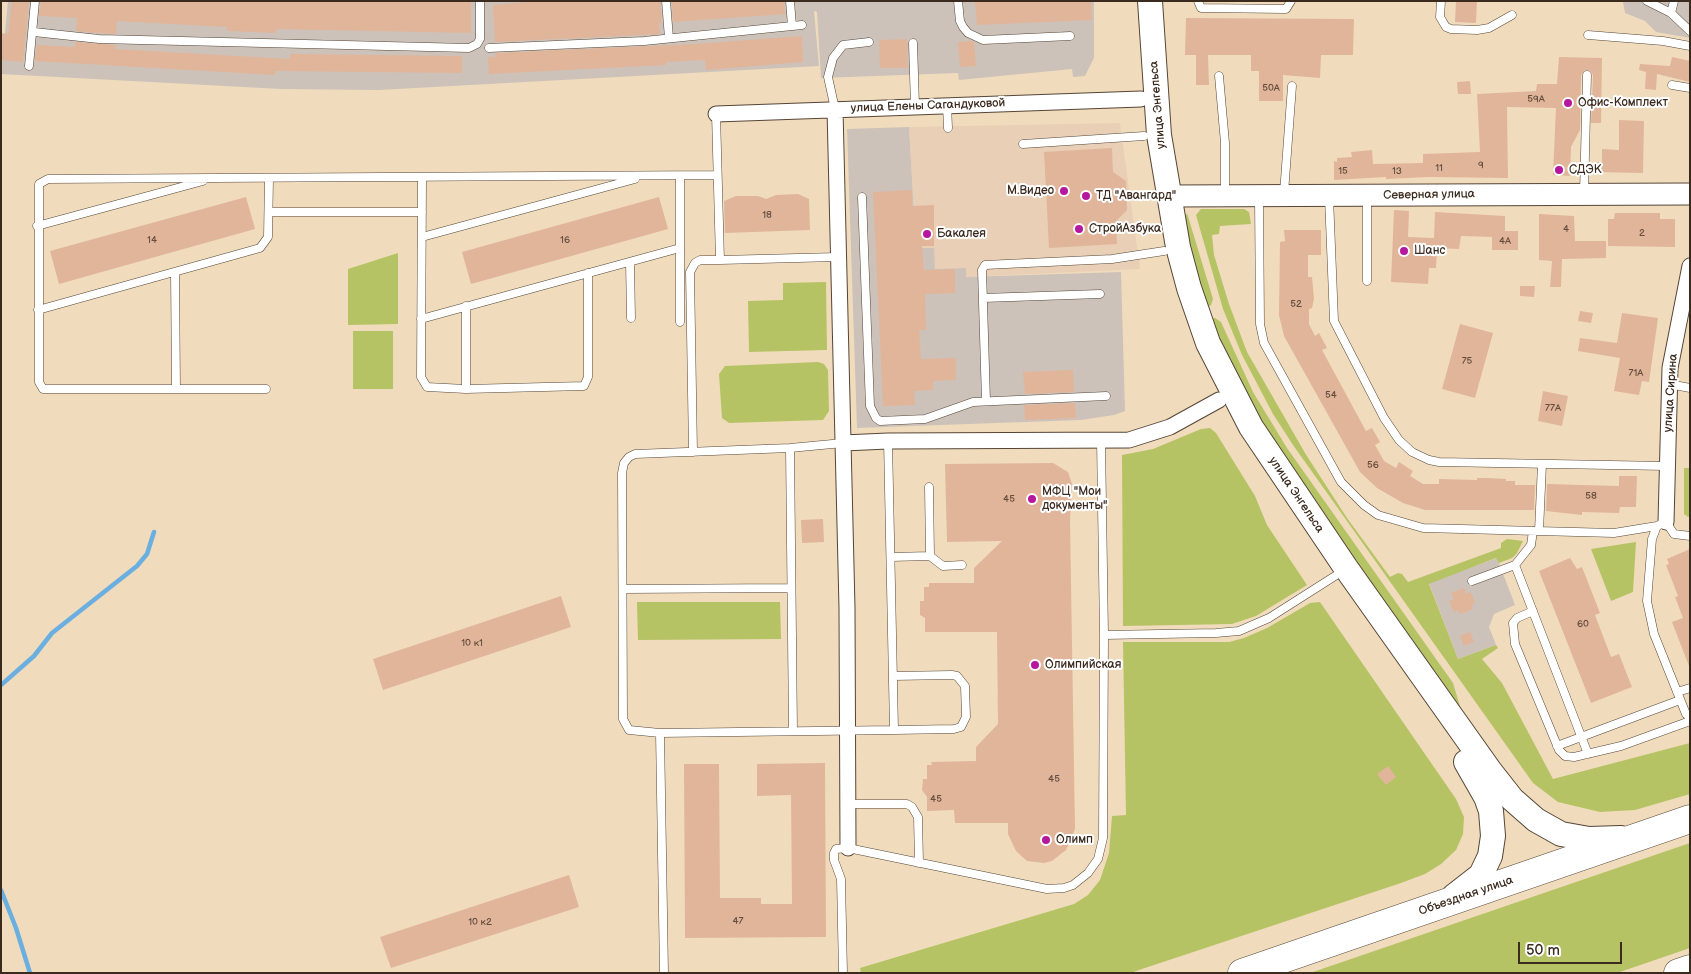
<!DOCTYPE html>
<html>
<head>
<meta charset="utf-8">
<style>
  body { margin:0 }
  #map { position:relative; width:1691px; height:974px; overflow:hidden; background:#f0dcbc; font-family:"Balsamiq Sans",sans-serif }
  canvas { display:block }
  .frame { position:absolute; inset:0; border:2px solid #3b2a1e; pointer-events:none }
  .scale { position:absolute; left:1518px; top:942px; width:104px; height:22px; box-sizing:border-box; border:2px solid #3b2a1e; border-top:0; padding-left:6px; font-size:15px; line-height:18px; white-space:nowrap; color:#3b2a1e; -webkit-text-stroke:4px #fff; paint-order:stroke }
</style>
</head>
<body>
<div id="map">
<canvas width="1691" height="974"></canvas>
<div class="frame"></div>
<div class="scale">50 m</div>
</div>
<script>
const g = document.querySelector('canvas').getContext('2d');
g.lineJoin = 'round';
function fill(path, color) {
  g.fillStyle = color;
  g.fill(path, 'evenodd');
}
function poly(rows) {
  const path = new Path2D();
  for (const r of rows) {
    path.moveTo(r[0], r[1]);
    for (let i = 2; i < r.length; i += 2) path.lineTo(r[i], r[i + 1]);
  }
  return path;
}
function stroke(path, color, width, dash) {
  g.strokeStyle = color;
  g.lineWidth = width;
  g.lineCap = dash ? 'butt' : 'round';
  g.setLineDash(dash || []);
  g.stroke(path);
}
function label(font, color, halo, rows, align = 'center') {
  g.font = font + ' "Balsamiq Sans",sans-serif';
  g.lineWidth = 4;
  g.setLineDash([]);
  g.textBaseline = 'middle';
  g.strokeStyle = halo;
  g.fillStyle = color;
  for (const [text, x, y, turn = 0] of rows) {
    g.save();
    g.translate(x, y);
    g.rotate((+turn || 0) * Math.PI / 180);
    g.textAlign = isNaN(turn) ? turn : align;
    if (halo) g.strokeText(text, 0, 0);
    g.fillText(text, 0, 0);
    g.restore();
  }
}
fill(poly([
  [1120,123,1140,269,966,277,965,268,934,269,916,248,909,127]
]), '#e8cfb6');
fill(poly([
  [8,1,1094,1,1094,58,1085,76,1073,77,1072,69,959,80,958,73,821,78,817,12,814,11,819,66,379,90,281,89,1,74],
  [1616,1,1690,1,1690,38,1656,32,1645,21,1625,13,1623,2],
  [909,127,916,248,934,248,935,269,966,268,966,277,1121,272,1125,411,1114,415,1081,420,857,428,847,129],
  [1497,558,1515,605,1494,614,1489,627,1496,645,1458,659,1429,583]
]), '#cdc2b9');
fill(poly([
  [1201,209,1244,209,1249,212,1251,224,1220,226,1219,234,1212,235,1214,255,1229,304,1247,352,1305,453,1347,518,1390,577,1398,573,1402,574,1408,582,1501,548,1501,543,1507,539,1523,541,1517,553,1512,558,1499,563,1496,558,1429,584,1458,659,1496,645,1498,648,1482,659,1502,683,1553,779,1690,743,1690,794,1635,810,1600,812,1558,802,1533,783,1293,445,1273,414,1242,355,1223,309,1196,215],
  [1187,213,1213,299,1211,305,1206,309,1183,222],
  [398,253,398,324,348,325,348,269],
  [826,282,827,350,749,352,748,301,783,300,783,283],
  [1209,318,1215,318,1221,322,1253,392,1287,448,1453,683,1463,716,1281,454,1245,396],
  [353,331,393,331,393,389,353,389],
  [818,362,824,364,828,370,829,411,823,420,729,423,722,418,719,374,725,366],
  [1210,428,1216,433,1255,496,1267,525,1307,585,1256,616,1232,624,1123,626,1122,455,1153,449,1201,429],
  [1684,468,1690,468,1690,516,1688,517,1684,514],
  [1636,542,1633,592,1611,601,1591,549],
  [637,602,780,602,781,639,638,640],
  [1320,602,1456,799,1464,817,1463,834,1456,850,1441,864,1425,874,1401,883,1130,973,861,973,860,968,1074,904,1088,895,1100,880,1109,853,1112,816,1126,815,1123,642,1229,642,1244,638,1267,628,1310,603],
  [1690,843,1690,948,1617,973,1310,973]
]), '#b6c364');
stroke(poly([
  [1,685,34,656,52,633,137,566,147,554,154,532],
  [1,890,16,928,30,973]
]), '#6aafe0', 4.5);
fill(poly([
  [12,1,29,1,23,62,1,60,1,33,8,34],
  [41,1,471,1,471,33,276,29,276,33,227,31,227,27,117,21,116,34,99,33,76,31,77,18,39,16],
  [538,1,660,1,662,23,659,23,660,34,495,42,493,5],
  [672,1,784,1,785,14,673,22],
  [975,1,1091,1,1092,20,977,25],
  [1456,1,1477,1,1476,23,1455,22],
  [1186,18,1354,19,1353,55,1321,55,1320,78,1283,75,1283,101,1259,101,1259,71,1251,71,1251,55,1208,55,1209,85,1196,85,1196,55,1185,55],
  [802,36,803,62,706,70,705,60,666,62,666,65,489,74,488,57,496,57,495,53,695,44],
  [907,39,908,68,880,68,879,40],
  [972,41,974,42,976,66,960,67,958,42],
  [75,42,116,45,115,49,290,59,290,54,462,56,462,73,275,71,275,75,35,61,37,45,75,47],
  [1559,57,1602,58,1601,123,1591,123,1593,75,1589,70,1585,70,1581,75,1580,130,1571,147,1570,176,1553,175,1556,108,1507,107,1508,178,1428,177,1386,179,1386,177,1334,180,1334,161,1337,162,1337,158,1352,157,1351,152,1372,150,1373,164,1423,163,1423,154,1480,152,1477,94,1536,91,1537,84,1557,84],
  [1672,57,1690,61,1690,82,1657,74,1656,90,1645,89,1646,72,1639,70,1640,64,1670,66],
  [1470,81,1471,94,1458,94,1457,82],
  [1619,120,1644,121,1643,173,1595,172,1595,162,1602,162,1602,149,1619,150],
  [1112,148,1113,172,1126,181,1127,210,1116,221,1117,244,1049,248,1044,152],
  [912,190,912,206,934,205,934,246,922,246,924,270,955,269,955,293,925,294,926,330,919,330,921,359,956,358,956,380,933,381,933,390,914,391,915,405,883,406,873,192],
  [798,194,809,199,810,230,725,233,724,201,736,196,758,196,766,199,776,195],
  [246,197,255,229,59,284,50,251],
  [659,197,668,229,471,284,462,252],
  [1394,210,1409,211,1408,237,1434,238,1435,212,1505,216,1505,231,1518,231,1518,250,1492,250,1492,237,1461,236,1459,249,1437,248,1436,268,1429,268,1428,284,1391,282],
  [1615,213,1660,213,1660,219,1675,219,1675,247,1608,246,1608,219,1614,219],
  [1539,214,1574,216,1575,241,1606,241,1606,258,1562,259,1561,287,1550,287,1552,261,1539,260],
  [1284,230,1321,230,1321,255,1308,255,1308,277,1312,277,1314,299,1312,308,1309,309,1309,324,1315,336,1319,333,1327,348,1322,350,1366,431,1372,428,1380,442,1375,445,1384,461,1396,468,1399,462,1413,471,1410,476,1423,484,1439,484,1439,479,1477,480,1477,478,1487,478,1506,479,1506,481,1515,481,1515,485,1535,485,1534,510,1425,510,1403,503,1377,488,1360,472,1284,336,1279,315,1280,242,1285,241],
  [1520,286,1535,286,1534,297,1520,296],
  [1580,311,1593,313,1591,323,1578,321],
  [1622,313,1658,318,1649,382,1642,381,1639,395,1614,391,1620,358,1578,351,1580,338,1617,343],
  [1460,324,1493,333,1475,398,1442,389],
  [1073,370,1074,392,1025,394,1023,372],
  [1543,391,1568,396,1562,426,1538,421],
  [1075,403,1076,418,1025,420,1024,405],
  [1053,463,1068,472,1072,484,1070,520,1075,829,1066,850,1052,861,1044,863,1027,861,1016,851,1008,834,1008,823,955,823,954,810,927,811,927,797,922,790,923,779,927,779,927,765,932,765,931,762,976,761,976,747,998,724,997,632,925,632,925,618,920,615,920,601,924,601,924,587,929,587,929,583,974,583,974,568,1002,541,947,542,945,464],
  [1619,476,1637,476,1636,507,1620,507,1619,513,1582,512,1582,515,1546,511,1547,484,1619,486],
  [823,519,824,542,802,543,801,520],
  [1690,549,1690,665,1689,666,1672,622,1683,618,1675,597,1678,596,1666,565,1669,564,1667,559],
  [1570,558,1577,569,1582,567,1600,613,1595,615,1611,657,1619,654,1632,687,1591,703,1539,571],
  [1464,588,1466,594,1471,592,1475,603,1471,605,1473,609,1460,614,1458,610,1454,612,1449,601,1454,599,1451,593],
  [561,596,571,627,383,690,373,659],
  [1470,632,1474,642,1464,646,1460,636],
  [825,763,826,937,685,938,684,764,719,764,720,898,761,898,761,904,792,904,791,795,757,796,757,764],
  [1388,766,1396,777,1386,785,1377,774],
  [569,875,579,907,391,968,380,937]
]), '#e1b59a');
const lane = poly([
  [666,1,669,38],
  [790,1,792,26],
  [958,1,960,21,963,27,968,33,983,40,1070,36],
  [1198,1,1201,8,1286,9,1291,1],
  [1441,1,1440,17,1446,27,1451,29,1477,30,1489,28,1512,15],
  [1647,1,1671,13,1690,31],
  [1671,13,1674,1],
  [34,32,99,39,469,48,477,44,480,39,480,1],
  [1588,35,1663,41,1690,46],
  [913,43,915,106],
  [489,48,644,41,802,25],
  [29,66,35,1],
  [1219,76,1225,143,1225,194],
  [1672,85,1690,88],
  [947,105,948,128],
  [835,109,828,77,833,58,843,45,869,42],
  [716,114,720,260,837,257],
  [1023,144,1144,136],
  [680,176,680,322],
  [422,178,421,377,427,387,466,389,584,386,588,377,588,273],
  [1284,193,1292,86],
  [1584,193,1587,75],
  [862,197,870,406,876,418,880,421,925,419,973,402,1106,396],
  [1259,197,1260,324,1264,343,1341,482,1364,505,1378,515,1423,528,1614,533,1657,526],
  [1329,197,1334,321,1384,418,1399,440,1412,452,1429,460,1439,462,1667,466],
  [1367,198,1367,281],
  [269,212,422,212],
  [37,226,203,181],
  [422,237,635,179],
  [630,262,631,318],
  [175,272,176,389],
  [983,298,1100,294],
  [466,306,466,389],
  [38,310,260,248,268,237,269,178],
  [421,319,680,248],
  [1669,384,1690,388],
  [266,389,43,389,39,382,39,184,48,179,717,175],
  [986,401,982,270,985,265,1112,259,1164,251],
  [843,443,790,448,635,454,629,457,624,463,622,473,623,719,629,730,660,733,894,730,888,441],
  [790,448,793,731],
  [693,452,690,272,695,263,700,260,720,260],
  [1533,531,1531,545,1515,565,1588,754],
  [1539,531,1542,464],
  [1690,536,1674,534,1666,522,1657,526,1652,539,1647,601,1654,634,1686,714,1690,718],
  [930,556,943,566,962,565],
  [891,557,930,556,929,487],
  [1472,581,1515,565],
  [623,589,791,588],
  [1533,611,1517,618,1513,623,1515,644,1559,750,1565,756,1574,757,1621,746,1690,721],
  [1104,635,1216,633,1239,631,1269,618,1335,576],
  [893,676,952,675,957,676,965,686,966,717,961,727,954,729,894,730],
  [1677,692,1690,688],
  [660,733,664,973],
  [1557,746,1680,700],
  [849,804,907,804,912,807,918,817,919,863],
  [843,973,841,879,834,860,834,853,836,849,848,848,1047,889,1064,888,1073,885,1088,873,1098,859,1103,838,1104,635,1101,440]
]);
const street = poly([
  [835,109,847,608,848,848],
  [716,114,1141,99],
  [843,443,888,441,1129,440,1170,427,1219,400],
  [1666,522,1670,368,1690,266]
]);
const secondary = poly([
  [1168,196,1690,194]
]);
const primary = poly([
  [1150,1,1159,135,1178,247,1189,288,1208,343,1251,427,1346,568,1490,771,1512,799,1536,820,1561,834,1589,839,1621,838],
  [1454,896,1481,875,1490,856,1493,836,1491,811,1486,797,1466,762]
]);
const highway = poly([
  [1242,973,1690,819],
  [1678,973,1690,969]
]);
stroke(lane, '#564536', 9);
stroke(street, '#564536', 17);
stroke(secondary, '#564536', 23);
stroke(primary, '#564536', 26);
stroke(highway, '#564536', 29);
stroke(lane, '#fff', 8);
stroke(street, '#fff', 15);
stroke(secondary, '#fff', 21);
stroke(primary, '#fff', 24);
stroke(highway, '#fff', 28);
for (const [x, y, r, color] of [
  [1568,103,5,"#b5179e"],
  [1559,170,5,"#b5179e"],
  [1064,191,5,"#b5179e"],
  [1086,196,5,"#b5179e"],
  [1079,229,5,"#b5179e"],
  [927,234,5,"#b5179e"],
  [1404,251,5,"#b5179e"],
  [1032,499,5,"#b5179e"],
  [1035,665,5,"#b5179e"],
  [1046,840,5,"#b5179e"]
]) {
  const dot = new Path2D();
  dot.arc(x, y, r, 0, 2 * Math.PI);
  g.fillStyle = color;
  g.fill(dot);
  stroke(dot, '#fff', 2);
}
label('10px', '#644d3d', null, [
  ["50А",1271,88],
  ["59А",1536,99],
  ["9",1481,165],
  ["11",1439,168],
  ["15",1343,171],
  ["13",1397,171],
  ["18",767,215],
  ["4",1566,229],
  ["2",1642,233],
  ["14",152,240],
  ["16",565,240],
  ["4А",1505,241],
  ["52",1296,304],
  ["75",1467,361],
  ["71А",1636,373],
  ["54",1331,395],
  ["77А",1553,408],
  ["56",1373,465],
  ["58",1591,496],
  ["45",1009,499],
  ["60",1583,624],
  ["10 к1",472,643],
  ["45",1054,779],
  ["45",936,799],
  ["47",738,921],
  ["10 к2",480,922]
]);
label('12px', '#3b2a1e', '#fff', [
  ["Офис-Комплект",1578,103],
  ["СДЭК",1569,170],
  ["М.Видео",1054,191,"right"],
  ["ТД \"Авангард\"",1096,196],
  ["СтройАзбука",1089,229],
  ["Бакалея",937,234],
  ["Шанс",1414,251],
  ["МФЦ \"Мои",1042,492],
  ["документы\"",1042,506],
  ["Олимпийская",1045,665],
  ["Олимп",1056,840]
], 'left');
label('12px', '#3b2a1e', '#fff', [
  ["улица Энгельса",1158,105,-95],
  ["улица Елены Сагандуковой",928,106,-2],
  ["Северная улица",1429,195,-1],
  ["улица Сирина",1671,393,-86],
  ["улица Энгельса",1296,495,56],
  ["Объездная улица",1466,896,-19]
]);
</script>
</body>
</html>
